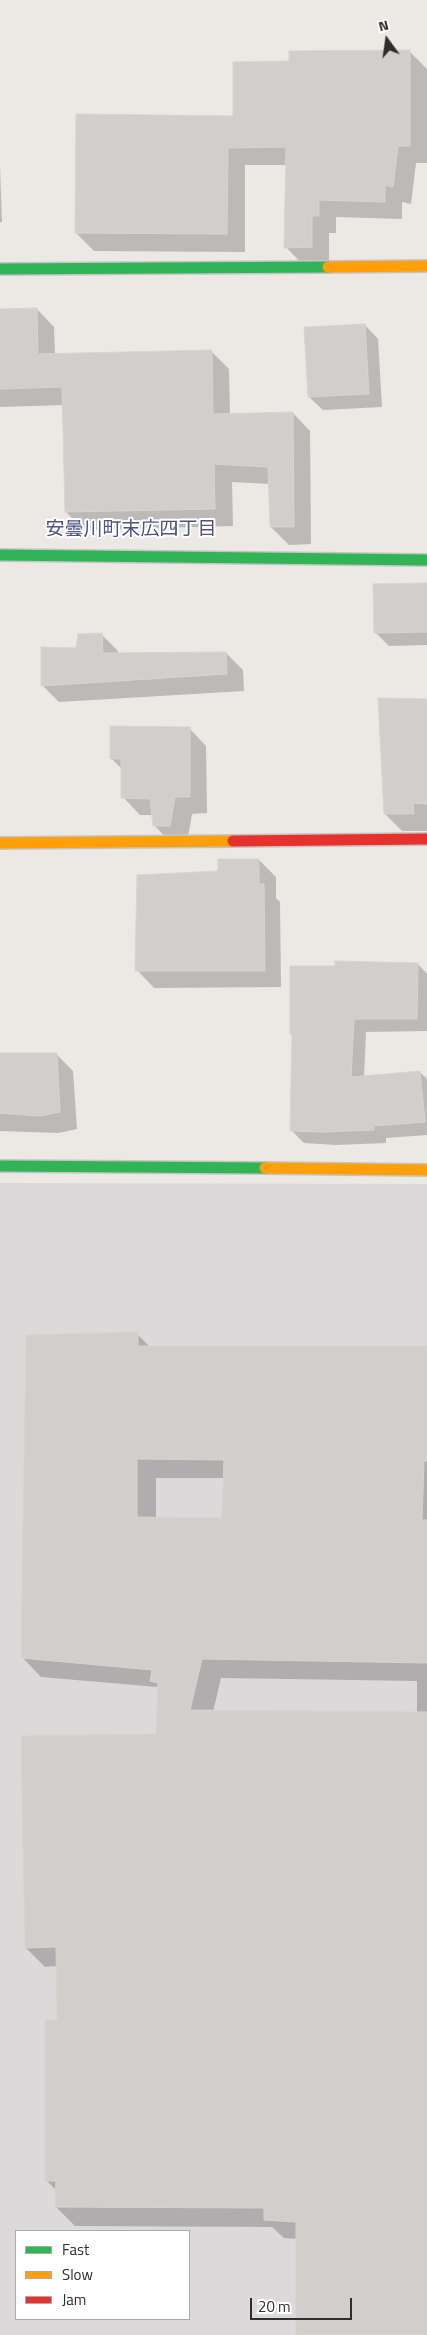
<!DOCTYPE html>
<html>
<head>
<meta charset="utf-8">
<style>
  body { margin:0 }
  #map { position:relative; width:427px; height:2335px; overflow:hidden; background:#ece8e4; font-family:"Titillium Web",sans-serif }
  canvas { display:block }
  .legend { position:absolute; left:15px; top:2230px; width:175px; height:90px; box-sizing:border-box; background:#fff; border:1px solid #ababab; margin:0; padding:6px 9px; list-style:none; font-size:15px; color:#2e2e2e }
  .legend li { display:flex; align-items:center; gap:10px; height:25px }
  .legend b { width:25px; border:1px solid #ababab }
  .north { position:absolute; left:362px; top:15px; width:50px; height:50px; -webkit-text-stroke:4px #fff; paint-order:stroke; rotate:346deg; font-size:14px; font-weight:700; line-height:20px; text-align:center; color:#2e2e2e }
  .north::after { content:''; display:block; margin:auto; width:18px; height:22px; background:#2e2e2e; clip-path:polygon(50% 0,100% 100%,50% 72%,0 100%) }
  .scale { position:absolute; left:250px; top:2298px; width:102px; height:22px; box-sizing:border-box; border:2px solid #2e2e2e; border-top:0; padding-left:6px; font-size:15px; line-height:18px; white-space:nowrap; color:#2e2e2e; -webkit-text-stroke:4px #fff; paint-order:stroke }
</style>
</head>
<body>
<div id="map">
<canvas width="427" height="2335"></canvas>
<ul class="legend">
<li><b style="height:6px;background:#30b455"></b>Fast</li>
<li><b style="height:6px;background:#ff9f0a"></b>Slow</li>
<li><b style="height:6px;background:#e5322d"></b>Jam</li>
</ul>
<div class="north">N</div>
<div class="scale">20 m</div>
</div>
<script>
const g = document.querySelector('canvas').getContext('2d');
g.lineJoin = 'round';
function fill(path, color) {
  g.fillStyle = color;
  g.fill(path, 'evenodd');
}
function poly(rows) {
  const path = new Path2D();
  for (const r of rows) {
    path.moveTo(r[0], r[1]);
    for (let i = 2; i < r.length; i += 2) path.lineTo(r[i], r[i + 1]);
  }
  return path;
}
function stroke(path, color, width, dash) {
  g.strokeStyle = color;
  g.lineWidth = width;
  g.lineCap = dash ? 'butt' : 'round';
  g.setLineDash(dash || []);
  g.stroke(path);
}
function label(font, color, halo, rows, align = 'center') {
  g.font = font + ' "Titillium Web","Noto Sans JP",sans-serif';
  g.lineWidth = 4;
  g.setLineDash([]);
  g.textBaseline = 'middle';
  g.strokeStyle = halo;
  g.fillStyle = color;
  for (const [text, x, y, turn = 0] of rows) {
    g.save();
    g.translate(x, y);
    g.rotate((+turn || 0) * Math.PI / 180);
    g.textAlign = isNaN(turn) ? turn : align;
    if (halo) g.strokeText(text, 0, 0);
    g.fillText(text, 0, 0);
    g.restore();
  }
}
fill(poly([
  [0,1183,427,1184,427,2335,0,2335],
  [16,2231,189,2231,189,2319,16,2319]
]), '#dcd9db');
fill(poly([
  [410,52,427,69,427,163,416,163,411,204,402,202,402,219,336,217,336,233,329,233,329,265,303,265,286,247,287,165,245,165,245,252,94,251,76,233,234,117,290,63],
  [0,165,2,222,0,222],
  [37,309,54,327,55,355,211,351,229,369,230,415,293,413,310,431,311,544,289,545,271,527,270,484,232,482,233,526,84,530,66,512,64,405,0,407,0,310],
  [365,325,378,339,382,407,323,410,309,397],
  [427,584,427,645,389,646,375,632],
  [101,634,118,651,118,654,226,653,243,670,244,691,59,702,42,685,77,649],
  [427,700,427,831,402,831,385,814],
  [189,728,206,746,207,813,192,814,187,843,171,843,154,825,153,815,140,815,123,797,122,769,111,758],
  [259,860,276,877,276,898,280,902,281,987,154,988,137,970,219,872],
  [418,964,427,974,427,1031,366,1032,364,1077,420,1072,427,1079,427,1135,386,1138,386,1143,336,1145,304,1143,291,1130,293,1036,291,1033],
  [0,1054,56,1054,73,1071,77,1129,58,1133,0,1131],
  [137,1334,151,1348,427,1348,427,2335,297,2335,297,2239,284,2238,272,2227,75,2226,56,2207,56,2190,46,2180,58,2021,57,1966,45,1967,26,1948,157,1735,159,1689,157,1687,41,1677,22,1657],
  [156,1478,224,1478,224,1519,156,1519],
  [221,1678,417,1681,417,1713,213,1712]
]), '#0003');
const building = poly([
  [410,50,410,146,398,146,393,187,385,185,385,202,319,200,319,216,312,216,312,247,284,248,286,147,228,148,227,234,75,233,76,114,233,116,233,62,289,61,289,51,410,50],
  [37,308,38,354,212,350,213,414,293,412,294,527,270,527,268,467,214,464,215,509,65,512,62,387,0,389,0,309,37,308],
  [365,324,369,394,308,397,304,327,365,324],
  [427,583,427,632,374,633,373,584,427,583],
  [102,633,103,653,226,652,227,674,41,686,41,647,76,648,78,634,102,633],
  [378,698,427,699,427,804,413,803,414,814,384,814,378,698],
  [110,726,190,727,190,797,175,797,170,826,153,826,150,799,121,798,121,759,110,759,110,726],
  [218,859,259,859,259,884,264,884,265,971,135,971,137,875,218,871,218,859],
  [335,961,418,963,417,1019,354,1019,351,1077,420,1071,425,1122,374,1126,374,1130,323,1132,290,1131,292,1034,290,1034,290,966,335,966,335,961],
  [0,1053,57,1053,60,1112,40,1116,0,1113,0,1053],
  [138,1332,138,1346,427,1346,427,1461,424,1461,422,1520,427,1520,427,1663,202,1659,190,1710,427,1712,427,2335,296,2335,296,2222,264,2220,264,2208,55,2207,56,2181,45,2181,45,2021,57,2020,56,1947,25,1948,21,1736,156,1734,158,1683,150,1681,152,1670,21,1658,26,1335,138,1332],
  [137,1459,224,1460,222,1518,137,1517,137,1459]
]);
fill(building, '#d1cecb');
stroke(building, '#d7d4d0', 1);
const fast = poly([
  [0,269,328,267],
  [0,555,427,560],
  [0,1166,265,1168]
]);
const slow = poly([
  [328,267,427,266],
  [0,843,233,841],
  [265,1168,427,1170]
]);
const jam = poly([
  [233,841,427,839]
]);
stroke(fast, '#c5c4c5', 14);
stroke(slow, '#c5c4c5', 14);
stroke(jam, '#c5c4c5', 14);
stroke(fast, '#30b455', 11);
stroke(slow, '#ff9f0a', 11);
stroke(jam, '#e5322d', 11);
label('19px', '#4d5580', '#fff', [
  ["安曇川町末広四丁目",131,530]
]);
</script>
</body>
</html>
